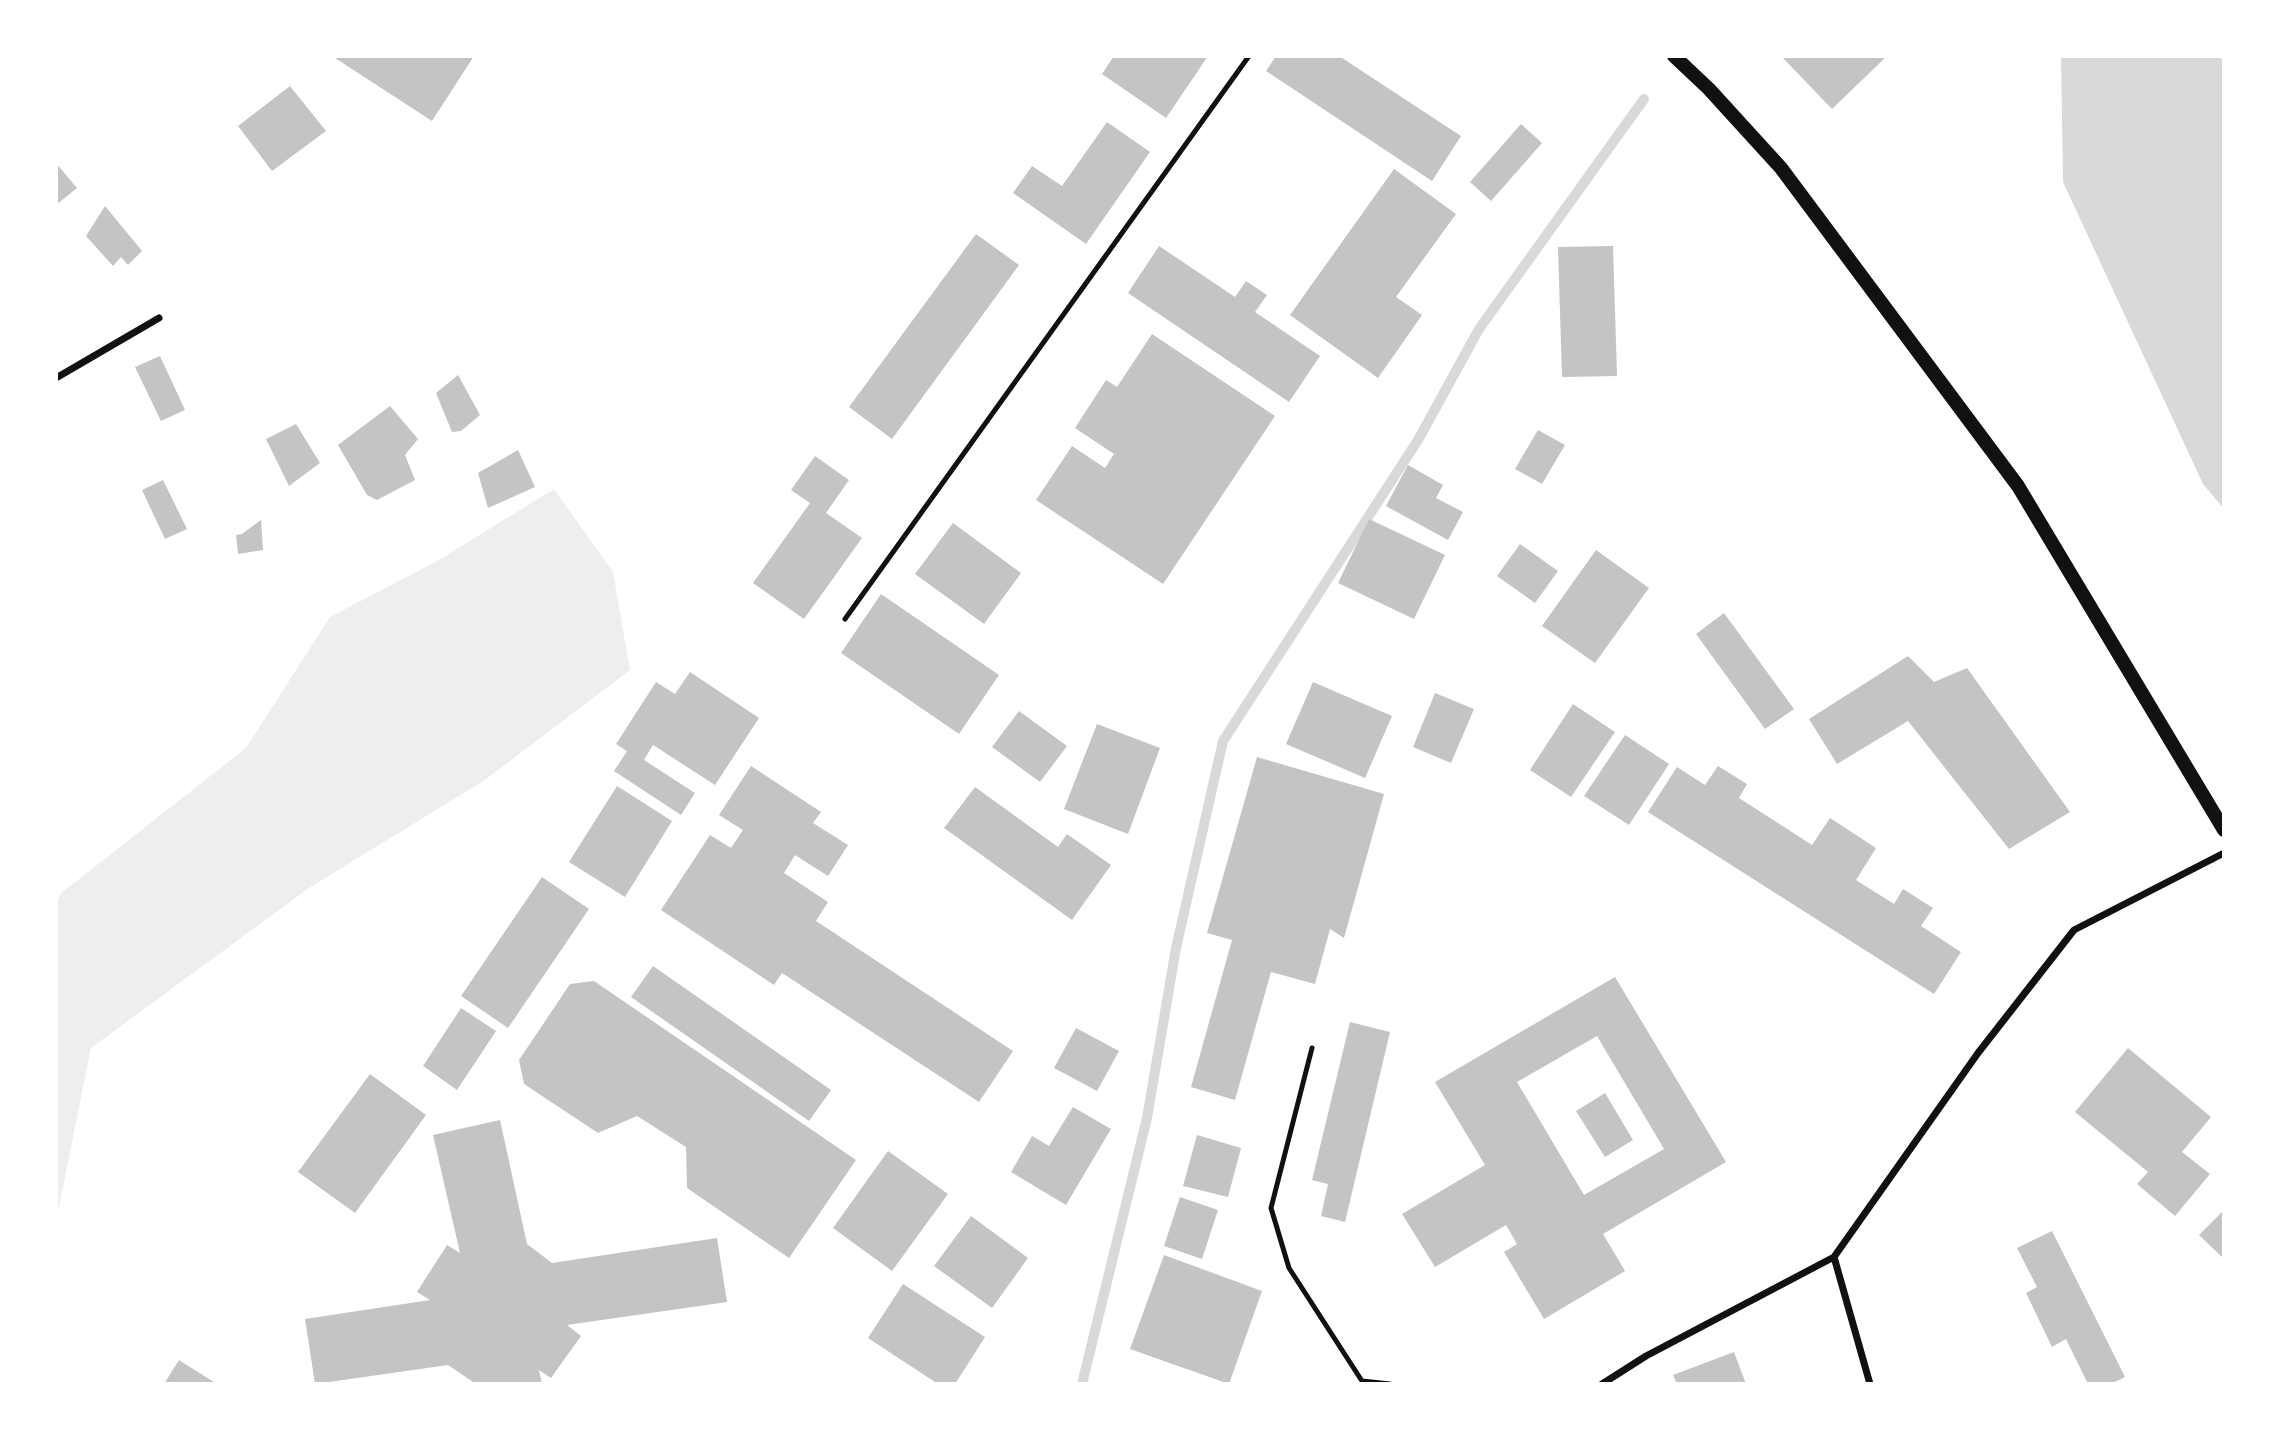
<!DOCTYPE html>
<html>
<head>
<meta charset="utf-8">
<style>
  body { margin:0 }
  #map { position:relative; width:2280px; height:1440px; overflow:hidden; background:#fff; font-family:Jost,sans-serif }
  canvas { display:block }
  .frame { position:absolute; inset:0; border:58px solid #fff; pointer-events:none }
</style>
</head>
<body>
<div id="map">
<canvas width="2280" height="1440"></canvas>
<div class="frame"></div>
</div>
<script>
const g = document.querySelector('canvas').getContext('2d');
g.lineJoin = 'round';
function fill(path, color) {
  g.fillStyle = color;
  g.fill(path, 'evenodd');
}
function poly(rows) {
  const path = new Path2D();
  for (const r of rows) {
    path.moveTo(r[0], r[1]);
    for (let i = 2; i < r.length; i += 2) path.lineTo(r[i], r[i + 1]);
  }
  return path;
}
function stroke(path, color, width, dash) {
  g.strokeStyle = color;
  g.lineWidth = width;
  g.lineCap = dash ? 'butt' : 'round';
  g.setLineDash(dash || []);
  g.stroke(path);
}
fill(poly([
  [554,489,613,572,630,670,485,780,309,888,91,1048,56,1222,56,908,60,894,246,748,330,617,439,560]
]), '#eee');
fill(poly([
  [2061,56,2224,56,2224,509,2203,484,2063,182]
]), '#d9d9d9');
stroke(poly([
  [1082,1384,1147,1118,1176,948,1223,741,1418,440,1479,329,1644,99]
]), '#d9d9d9', 10);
fill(poly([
  [332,56,474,56,432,121],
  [1114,56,1208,56,1166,118,1102,74],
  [1276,56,1339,56,1461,136,1432,181,1266,71],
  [1781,56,1887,56,1832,109],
  [290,86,326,131,272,171,238,126],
  [1107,122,1150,152,1086,244,1013,193,1032,166,1062,186],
  [1521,124,1542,143,1491,201,1470,182],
  [56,163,77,188,56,205],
  [1394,169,1456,214,1396,297,1422,315,1378,378,1290,315],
  [105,206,142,251,128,265,121,257,113,266,86,236],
  [976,234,1019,265,892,439,849,407],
  [1159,246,1235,297,1246,281,1267,295,1255,312,1320,356,1289,402,1128,293],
  [1613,246,1617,376,1562,377,1558,247],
  [1152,334,1275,416,1163,584,1036,500,1072,446,1105,468,1114,454,1075,428,1106,380,1117,387],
  [160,356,185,410,161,421,135,367],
  [458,375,480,415,461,431,452,432,436,393],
  [390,406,418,439,405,455,415,480,377,500,367,495,338,445],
  [296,424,320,463,289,486,266,439],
  [1538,430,1565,445,1542,484,1515,469],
  [518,450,535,487,488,508,478,473],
  [815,456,849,480,826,513,862,538,804,619,753,583,810,503,791,490],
  [1408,465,1443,485,1436,498,1463,512,1448,540,1386,506],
  [163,480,187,529,165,539,142,490],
  [1369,519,1445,555,1414,619,1338,583],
  [261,520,263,550,238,554,236,535,242,534],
  [953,523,1021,573,984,624,915,574],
  [1520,544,1558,571,1535,603,1497,576],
  [1596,550,1649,588,1595,663,1542,626],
  [881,594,999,675,959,734,841,653],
  [1724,613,1794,709,1765,729,1696,634],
  [1908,656,1934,682,1967,668,2070,812,2009,849,1908,721,1837,764,1809,719],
  [690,672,759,718,715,785,653,745,644,760,695,793,681,815,614,771,627,751,616,744,656,682,675,694],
  [1313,682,1392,716,1365,778,1286,744],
  [1435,693,1474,709,1451,763,1413,747],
  [1573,704,1615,732,1571,797,1530,770],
  [1019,711,1067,746,1040,782,992,747],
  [1097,724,1160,748,1128,834,1064,809],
  [1625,735,1669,764,1629,825,1584,796],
  [1257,757,1384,794,1344,938,1330,929,1315,984,1271,972,1235,1100,1191,1087,1232,940,1207,933],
  [751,766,821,812,813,823,848,845,828,876,795,855,784,873,828,902,816,921,1013,1051,979,1102,782,973,774,985,661,910,710,835,731,848,743,830,719,815],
  [1718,766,1747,784,1739,798,1812,845,1830,818,1876,848,1856,880,1894,904,1903,889,1933,908,1921,926,1961,952,1934,994,1648,812,1677,767,1705,785],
  [617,786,672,821,625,897,569,862],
  [975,787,1058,847,1067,834,1111,865,1072,920,944,828],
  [542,877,589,909,508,1028,461,996],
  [653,966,831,1090,809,1121,631,997],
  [1615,977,1726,1162,1603,1234,1625,1271,1544,1319,1504,1252,1517,1244,1506,1225,1435,1267,1402,1214,1485,1165,1435,1082],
  [1597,1036,1664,1149,1584,1195,1517,1082],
  [594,981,856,1160,789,1258,687,1188,686,1147,637,1116,598,1133,524,1084,519,1060,570,984],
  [461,1008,496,1031,457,1090,423,1066],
  [1350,1022,1390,1032,1345,1222,1321,1216,1328,1184,1312,1180],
  [1076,1028,1119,1051,1097,1091,1054,1068],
  [2128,1048,2211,1117,2182,1152,2210,1174,2175,1216,2137,1184,2148,1172,2075,1112],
  [370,1074,426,1115,355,1213,298,1172],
  [1605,1093,1633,1140,1605,1157,1576,1111],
  [1073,1107,1111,1129,1066,1205,1011,1172,1032,1136,1049,1146],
  [500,1120,527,1244,552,1263,717,1238,727,1302,567,1325,581,1336,551,1378,539,1370,542,1384,476,1384,448,1365,315,1384,305,1319,430,1300,417,1292,447,1245,460,1253,433,1135],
  [1197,1135,1241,1148,1228,1197,1183,1186],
  [888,1151,948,1194,892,1271,833,1228],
  [1180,1197,1218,1210,1202,1259,1164,1246],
  [2224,1210,2224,1259,2199,1235],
  [971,1216,1028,1258,992,1308,934,1266],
  [2052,1231,2125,1377,2111,1384,2088,1384,2066,1339,2052,1347,2026,1293,2037,1287,2017,1248],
  [1164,1255,1262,1291,1229,1384,1130,1349],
  [903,1284,985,1337,955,1384,938,1384,868,1338],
  [1734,1352,1746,1384,1677,1384,1673,1375],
  [179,1360,217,1384,164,1384]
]), '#c4c4c4');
stroke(poly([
  [845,619,1249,56],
  [1312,1048,1271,1208,1289,1268,1362,1381,1390,1384]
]), '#111', 5);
stroke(poly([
  [56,378,159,318],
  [1602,1384,1646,1356,1834,1257],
  [1870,1384,1834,1257,1978,1053,2074,930,2224,853]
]), '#111', 7);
stroke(poly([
  [1674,56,1709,89,1781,168,2018,486,2224,830]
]), '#111', 14);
</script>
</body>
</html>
